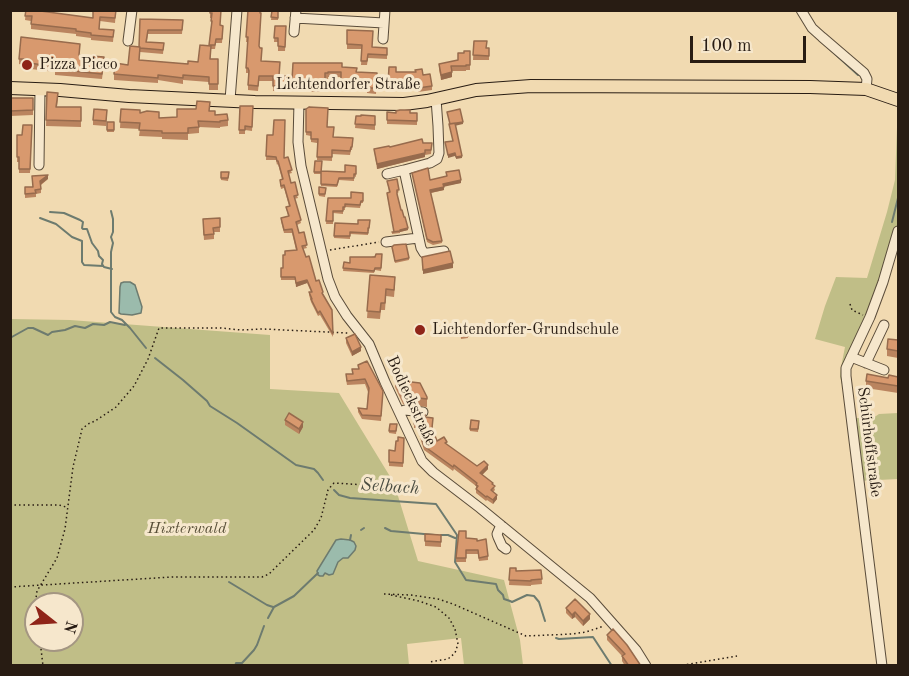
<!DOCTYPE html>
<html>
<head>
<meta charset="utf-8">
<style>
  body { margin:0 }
  #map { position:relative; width:909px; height:676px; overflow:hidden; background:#f1dab1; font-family:"Old Standard TT",serif }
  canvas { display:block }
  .frame { position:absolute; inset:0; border:12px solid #281c13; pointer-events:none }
  .north { position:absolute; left:24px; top:592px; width:60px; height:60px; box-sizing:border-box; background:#f6e7cc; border:2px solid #a49682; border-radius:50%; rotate:107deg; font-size:16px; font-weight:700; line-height:24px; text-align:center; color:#281c13 }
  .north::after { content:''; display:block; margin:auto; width:21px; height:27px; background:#8f2418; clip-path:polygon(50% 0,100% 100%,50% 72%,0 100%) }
  .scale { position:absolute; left:690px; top:36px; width:116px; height:27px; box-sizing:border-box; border:3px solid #281c13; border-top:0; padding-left:8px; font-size:18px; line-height:21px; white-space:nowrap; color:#281c13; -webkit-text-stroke:4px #f6e7cc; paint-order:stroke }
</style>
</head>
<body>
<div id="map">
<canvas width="909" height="676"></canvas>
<div class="frame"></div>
<div class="north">N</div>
<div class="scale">100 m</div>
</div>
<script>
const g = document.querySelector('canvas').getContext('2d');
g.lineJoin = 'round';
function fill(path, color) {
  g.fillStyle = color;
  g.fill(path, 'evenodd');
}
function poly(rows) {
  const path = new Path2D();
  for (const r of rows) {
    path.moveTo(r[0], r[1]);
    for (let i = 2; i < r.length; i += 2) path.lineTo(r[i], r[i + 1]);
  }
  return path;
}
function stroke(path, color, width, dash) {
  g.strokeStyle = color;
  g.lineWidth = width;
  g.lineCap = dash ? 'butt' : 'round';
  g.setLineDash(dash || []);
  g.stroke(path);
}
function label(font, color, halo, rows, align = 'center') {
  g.font = font + ' "Old Standard TT",serif';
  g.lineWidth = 6;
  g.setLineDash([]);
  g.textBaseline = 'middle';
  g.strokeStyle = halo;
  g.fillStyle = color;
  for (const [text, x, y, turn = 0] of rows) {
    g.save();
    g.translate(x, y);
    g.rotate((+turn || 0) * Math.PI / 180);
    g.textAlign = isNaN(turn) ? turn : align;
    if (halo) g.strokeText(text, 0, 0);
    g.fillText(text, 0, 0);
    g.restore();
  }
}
fill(poly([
  [898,101,898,228,882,281,849,359,851,418,840,377,841,367,845,347,815,339,825,306,836,277,867,278,887,212,895,180],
  [11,319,70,320,270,335,270,389,339,393,394,483,418,561,504,580,520,640,523,665,464,665,461,638,407,644,409,665,11,666],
  [36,604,72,604,72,640,36,640],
  [898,413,898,479,859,481,851,418,873,418,879,414]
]), '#c0be87');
const water = poly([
  [124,282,130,282,135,285,142,307,141,313,132,315,121,314,119,313,120,287,121,283,124,282],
  [341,539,350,540,354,542,356,546,355,550,348,558,343,558,338,562,333,574,329,575,325,573,323,576,320,576,318,575,317,571,336,540,341,539]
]);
fill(water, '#9bbbac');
stroke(water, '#6d7b6f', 1.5);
stroke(poly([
  [823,43,858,75],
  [111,211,113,219,113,232,111,237,113,243,111,252,111,312,115,317,122,320,130,328,146,348],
  [50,212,64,213,80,220,83,222,82,228,83,229,87,229,92,243,98,251,99,256,103,260,102,264,104,267,112,269],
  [40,218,56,224,72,237,82,241,82,262,84,265,103,266],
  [892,222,898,198],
  [10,338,28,328,33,328,48,335,52,332,65,330,75,326,85,328,93,324,104,325,110,322,125,325],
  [155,358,183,380,207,401,210,406,237,423,296,465,314,469,318,473,323,480],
  [334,490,339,495,350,498,436,504,457,535,455,562,466,580,496,584,498,590,503,595,504,599,510,601,512,602,527,595,534,596,539,602,545,621],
  [385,528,391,531,435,535],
  [361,530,364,528],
  [441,535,448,535,455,538],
  [350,540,351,535],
  [229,582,267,605,273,607],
  [268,618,274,607,294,596,318,573],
  [556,638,559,639,593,637,612,666],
  [235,666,236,663,242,663,254,650,257,645,264,626]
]), '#6d7b6f', 2);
const minor = poly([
  [801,10,812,28,822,37,864,73,867,79,866,89],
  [295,18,384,23],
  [294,32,296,10],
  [383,39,385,10],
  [128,41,132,10],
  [436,99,438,126,439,153,437,159,430,163,404,170,421,248,424,253,428,253,444,251],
  [230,100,237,10],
  [299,102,298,142,301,166,328,279,335,297,347,316,369,344,385,382,422,461,433,472,480,508,590,598,636,650,646,666],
  [39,165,40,89],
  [387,174,404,170],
  [386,242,418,238],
  [851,357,884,370],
  [866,363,884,325],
  [399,412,405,410,423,412],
  [501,525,497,534,498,537,502,546,506,549],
  [882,666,846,376,846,368,870,317,883,282,898,231]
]);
const major = poly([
  [10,88,60,90,129,96,255,102,404,104,427,101,476,90,531,86,810,87,866,89,898,100]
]);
stroke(minor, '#5a4c3a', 11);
stroke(major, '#281c13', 14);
stroke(poly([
  [330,250,379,242],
  [850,304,852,310,863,315],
  [10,505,59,505,66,507],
  [10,587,172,577,262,577,269,574,275,568,314,530,321,518,328,490,332,485,334,483,366,485],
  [384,594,411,595,438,599,453,604,526,636,572,634,586,632,604,626],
  [391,595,419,601,436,607,449,618,455,629,458,644,455,653,448,659,430,662],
  [36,615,35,606,37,591,57,558,65,529,73,467,82,429,88,424,95,421,116,407,134,386,148,359,159,328,221,328,241,330,263,329,348,333],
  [40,640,43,666],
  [678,666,737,656]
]), '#281c13', 1.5, [1.5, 3]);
stroke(minor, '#f6e7cc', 9);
stroke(major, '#f1dab1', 12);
fill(poly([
  [26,10,33,10,93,18,116,10,115,23,100,21,99,29,114,30,113,42,91,40,91,38,76,36,76,34,31,29,31,21,25,20],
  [210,10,220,25,223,26,222,43,216,43,215,49,211,49,210,59,218,59,218,90,209,90,209,82,183,80,183,84,158,80,158,83,114,80,114,74,128,65,139,47,140,19,183,20,182,34,148,34,147,42,164,43,163,54,140,52,139,60,188,64,198,62,209,46,211,26,211,18,210,18],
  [248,10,259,47,261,61,279,76,286,76,285,91,273,91,273,81,259,81,258,91,248,90,248,73,246,73,246,68,248,42,246,42],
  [275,10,289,10,289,12,278,12,278,20,271,20,272,11],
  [275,26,286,26,285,51,278,51,278,42,274,42],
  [347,30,372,47,387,48,387,59,368,58,367,65,361,65,362,49,347,49],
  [474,41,487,48,489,48,489,60,473,60],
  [470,51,470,70,466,70,466,71,452,71,452,77,441,80,439,69,439,64,458,60,464,53],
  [79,55,104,63,102,79,55,75,55,72,23,68,23,65,19,64,19,59],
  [293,63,342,67,356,72,377,73,376,94,367,93,367,88,341,86,341,77,328,77,328,79,325,79,325,92,311,92,311,86,292,85],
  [389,67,396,72,423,75,432,86,432,90,418,92,417,85,403,85,403,89,388,88],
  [47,92,58,99,57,107,81,107,81,127,46,126],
  [10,98,33,98,33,115,10,116],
  [240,106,253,106,252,131,245,130,245,134,239,134],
  [121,109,159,118,177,117,196,109,210,111,215,115,228,120,228,126,220,127,220,128,199,127,199,133,188,134,188,140,162,139,162,137,139,136,140,129,120,128],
  [306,109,328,127,333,137,353,138,352,150,351,150,350,155,332,154,332,161,317,160,317,143,311,142,311,136,306,135],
  [107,110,106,126,93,125,93,120],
  [387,112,417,113,417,125,387,124],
  [356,116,375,116,375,130,355,128],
  [107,122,114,122,114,132,107,132],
  [32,125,30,173,19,173,19,162,17,162,17,135,22,135],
  [267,135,273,135,292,173,288,174,291,183,298,198,294,199,301,223,297,225,299,233,307,248,303,249,306,257,316,281,332,310,333,337,320,315,318,316,311,302,309,295,309,292,311,292,307,283,296,287,295,280,281,280,281,268,283,268,285,255,296,250,292,233,284,233,281,221,281,218,288,216,286,207,289,206,284,188,281,189,280,183,280,180,282,179,278,164,277,165,276,160,266,160],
  [423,143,432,143,431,154,425,155,425,157,377,169,374,149],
  [315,161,322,161,321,174,345,172,356,166,356,177,354,176,354,181,339,180,337,187,321,186,321,174,314,174],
  [221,172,229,172,228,181,221,180],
  [446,172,461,183,443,186,444,190,431,193,442,241,442,243,433,245,427,242,412,173,430,180,447,176],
  [48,179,41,185,41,193,36,194,36,197,25,198,25,187,32,187],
  [387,181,399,192,397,193,401,210,408,230,400,232,400,233,392,234,392,232,394,232,387,195,387,193,389,192],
  [319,187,326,188,325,197,319,196],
  [363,193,363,203,361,203,360,208,345,207,345,210,343,210,343,214,333,213,333,224,326,224,328,198,351,198],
  [220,218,220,232,214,232,214,239,204,240,203,224],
  [370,220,369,231,368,231,368,235,350,234,350,239,334,238,335,223,358,224],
  [392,247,409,258,409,260,395,263],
  [382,254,381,271,375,270,374,273,343,271,344,262,350,263],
  [370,275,395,285,394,297,386,296,385,310,381,310,380,319,367,318],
  [460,329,467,329,468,338,461,339],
  [346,338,361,351,352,356,346,343],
  [898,340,898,358,887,356,887,349],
  [358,365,383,391,381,421,362,419,358,412,358,408,367,409,368,392,365,384,347,385,346,379,358,369],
  [898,377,898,393,866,388,866,381],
  [395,380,427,397,427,407,403,404,395,387],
  [425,417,433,422,433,429,437,441,447,445,477,466,488,469,482,475,493,485,495,490,493,492,497,499,493,504,487,500,486,501,476,493,476,486,454,469,453,471,424,450,417,428,414,428,414,424],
  [285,420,303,427,299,434,285,425],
  [479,421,478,432,470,431,470,429],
  [390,424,397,424,396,434,389,433],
  [404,438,403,467,389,466,389,450,395,451,398,441],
  [425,534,441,535,441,547,425,546],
  [466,538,477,541,488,556,488,560,479,561,478,554,466,554,466,562,456,562,456,558],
  [510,568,516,571,541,570,542,584,531,585,531,586,509,585],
  [566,608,590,619,583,626,575,617,572,619,566,613],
  [607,635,641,666,625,666,622,661,622,656,607,640]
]), '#ba845f');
fill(poly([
  [452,72,452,77,441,80,441,75],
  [463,122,463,124,450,127,450,124],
  [425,153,425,157,377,169,377,164],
  [455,153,455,156,448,158,448,155],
  [462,156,462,158,456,159,456,157],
  [48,175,48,179,40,185,40,181],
  [461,180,461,183,443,187,443,184],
  [444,187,444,190,430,193,430,190],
  [408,228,408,230,400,232,400,230],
  [453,263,453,268,423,274,423,270],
  [307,280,307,283,296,287,296,283],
  [361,347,361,351,352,356,352,352],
  [303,422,303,427,299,434,299,429],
  [488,465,488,469,480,477,480,473],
  [497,495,497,499,493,504,493,500],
  [575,612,575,617,572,619,572,615],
  [590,614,590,619,583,626,583,621]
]), '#976b4d');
const building = poly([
  [26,10,33,10,93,18,93,10,116,10,115,18,100,17,99,29,114,30,113,37,91,35,91,33,76,31,76,29,31,24,32,16,25,16,26,10],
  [210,10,221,10,220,25,223,26,222,39,216,39,215,45,209,45,212,21,211,21,212,13,210,13,210,10],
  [248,10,260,10,260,13,261,13,259,46,260,48,262,48,261,61,280,62,279,76,286,76,285,86,273,86,273,76,259,76,258,86,248,85,249,71,248,68,246,68,248,37,246,37,248,10],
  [272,11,278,11,278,18,271,17,272,11],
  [140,19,183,20,182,30,148,30,146,42,164,43,163,50,140,48,139,47,140,19],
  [275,26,286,26,285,47,278,46,278,38,274,38,275,26],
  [347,30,373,31,372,47,387,48,387,55,368,54,367,61,361,61,362,45,347,44,347,30],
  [21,37,80,44,79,55,104,57,102,74,55,69,56,67,23,62,24,59,19,59,21,37],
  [474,41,487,41,486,48,489,48,489,56,473,55,474,41],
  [200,45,211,46,210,59,218,59,218,84,209,84,209,77,183,75,183,78,158,75,158,78,114,74,115,63,128,65,130,46,140,47,139,60,188,64,188,61,198,62,200,45],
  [464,51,470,51,470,65,466,65,466,66,451,66,452,72,441,75,439,64,458,60,458,53,464,53,464,51],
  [293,63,342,63,342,67,357,68,356,72,377,73,376,88,367,88,367,82,341,81,341,72,328,72,328,73,325,73,325,87,311,86,311,81,292,80,293,63],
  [389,67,396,67,396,72,416,72,415,70,422,69,423,75,430,74,432,86,418,88,417,81,403,81,403,85,388,84,389,67],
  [47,92,58,93,56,107,81,107,81,121,46,120,47,92],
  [10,98,33,98,33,110,10,111,10,98],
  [197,101,210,102,209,111,215,111,215,115,227,114,228,120,220,121,220,122,198,121,199,127,188,128,188,133,162,133,162,131,139,130,140,123,120,122,121,109,140,110,140,113,147,111,159,112,159,118,177,117,177,109,196,109,197,101],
  [240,106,253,106,252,127,245,126,245,130,239,130,240,106],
  [309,107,328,108,327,127,334,127,333,137,353,138,352,147,351,147,350,151,332,150,332,157,317,157,318,139,311,139,311,132,306,132,306,109,309,107],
  [94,109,107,110,106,121,93,120,94,109],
  [460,109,463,122,450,124,447,112,460,109],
  [400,110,410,110,410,113,417,113,417,121,387,120,387,112,396,113,396,111,400,110],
  [361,115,375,116,375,125,355,124,356,116,361,116,361,115],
  [274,120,285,120,284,158,288,157,292,170,288,171,291,183,295,182,298,195,294,196,301,220,296,222,299,233,304,232,307,245,302,246,306,257,309,256,316,281,319,280,323,292,322,293,332,310,333,334,320,311,318,313,311,299,312,299,309,292,312,292,307,280,296,283,295,277,281,277,281,268,283,268,283,255,285,255,285,251,297,250,292,229,284,230,281,218,289,216,286,207,290,206,284,185,281,186,280,180,283,179,278,161,277,161,276,157,266,156,267,135,273,135,274,120],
  [107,122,114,122,114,130,107,130,107,122],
  [455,123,462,156,456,157,455,153,448,155,445,142,453,141,449,124,455,123],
  [23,125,32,125,30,169,19,169,19,157,17,157,17,135,22,135,23,125],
  [422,139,423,143,432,143,431,150,425,150,425,153,377,164,374,149,389,146,390,147,422,139],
  [315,161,322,161,321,172,314,172,315,161],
  [345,165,356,166,356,174,354,174,354,178,339,178,337,185,321,184,321,171,345,172,345,165],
  [428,168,430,180,447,176,446,172,459,170,461,180,443,184,444,187,430,190,442,241,433,242,427,239,412,173,428,168],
  [221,172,229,172,228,178,221,178,221,172],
  [48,175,40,181,41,189,35,190,36,193,25,194,25,187,33,187,32,176,48,175],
  [397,179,399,190,397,190,397,194,401,210,402,210,404,217,405,217,408,228,400,230,400,231,392,232,394,232,387,193,390,192,387,181,397,179],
  [319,187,326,188,325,194,319,194,319,187],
  [351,192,363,193,363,201,361,201,360,205,345,204,345,207,343,207,343,211,333,211,333,221,326,221,328,198,351,198,351,192],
  [220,218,220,227,213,228,214,234,204,235,203,219,220,218],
  [358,220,370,220,369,228,368,228,368,233,350,232,350,236,334,236,335,223,358,224,358,220],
  [406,244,409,258,395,261,392,247,394,245,406,244],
  [450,251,453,263,423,270,422,257,450,251],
  [376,254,382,254,381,268,375,268,374,271,343,268,344,262,350,263,350,257,375,257,376,254],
  [370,275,395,277,394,290,386,289,385,303,381,303,380,312,367,311,370,275],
  [460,329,467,329,468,336,461,336,460,329],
  [355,334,361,347,352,352,346,338,355,334],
  [888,339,898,340,898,351,887,349,888,339],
  [367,361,383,391,381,416,362,415,358,408,367,409,369,388,365,379,347,381,346,374,353,374,352,369,359,369,358,365,367,361],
  [867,374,888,378,889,375,898,377,898,386,866,381,867,374],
  [395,380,420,383,427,397,427,399,403,396,395,380],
  [289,413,303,422,299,429,285,420,289,413],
  [415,414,425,414,425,417,433,418,432,428,437,441,444,437,447,442,445,443,477,466,484,461,488,465,480,473,493,483,492,484,495,486,491,490,497,495,493,500,487,496,486,497,476,489,478,486,476,485,477,483,454,465,453,467,424,446,417,424,414,424,415,414],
  [471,420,479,421,478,429,470,429,471,420],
  [390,424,397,424,396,431,389,431,390,424],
  [398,437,404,438,403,463,389,462,389,450,395,451,396,441,398,441,398,437],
  [459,531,466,531,466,538,477,539,477,541,486,539,488,556,479,558,478,550,466,550,466,558,456,558,459,531],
  [425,534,441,535,441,542,425,541,425,534],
  [510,568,516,568,516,571,541,570,542,579,531,580,531,581,509,580,510,568],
  [575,599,590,614,583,621,575,612,572,615,566,608,575,599],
  [613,629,627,645,641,666,629,666,622,656,625,654,607,635,613,629]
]);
fill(building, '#d8996e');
stroke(building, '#976b4d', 1.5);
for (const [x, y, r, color] of [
  [27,65,6,"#8f2418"],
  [420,330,6,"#8f2418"]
]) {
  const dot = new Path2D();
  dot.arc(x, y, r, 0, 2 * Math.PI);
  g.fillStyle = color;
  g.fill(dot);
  stroke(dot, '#f6e7cc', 2);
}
label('16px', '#281c13', '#f6e7cc', [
  ["Pizza Picco",39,65],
  ["Lichtendorfer-Grundschule",432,330]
], 'left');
label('16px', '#281c13', '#f6e7cc', [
  ["Lichtendorfer Straße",348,85],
  ["Bodieckstraße",411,401,65],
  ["Schürhoffstraße",869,442,83]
]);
label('italic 16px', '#564d36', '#f6e7cc', [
  ["Hixterwald",187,529]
]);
label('italic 18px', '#4a4c41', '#f6e7cc', [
  ["Selbach",390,487,4]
]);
</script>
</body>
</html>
